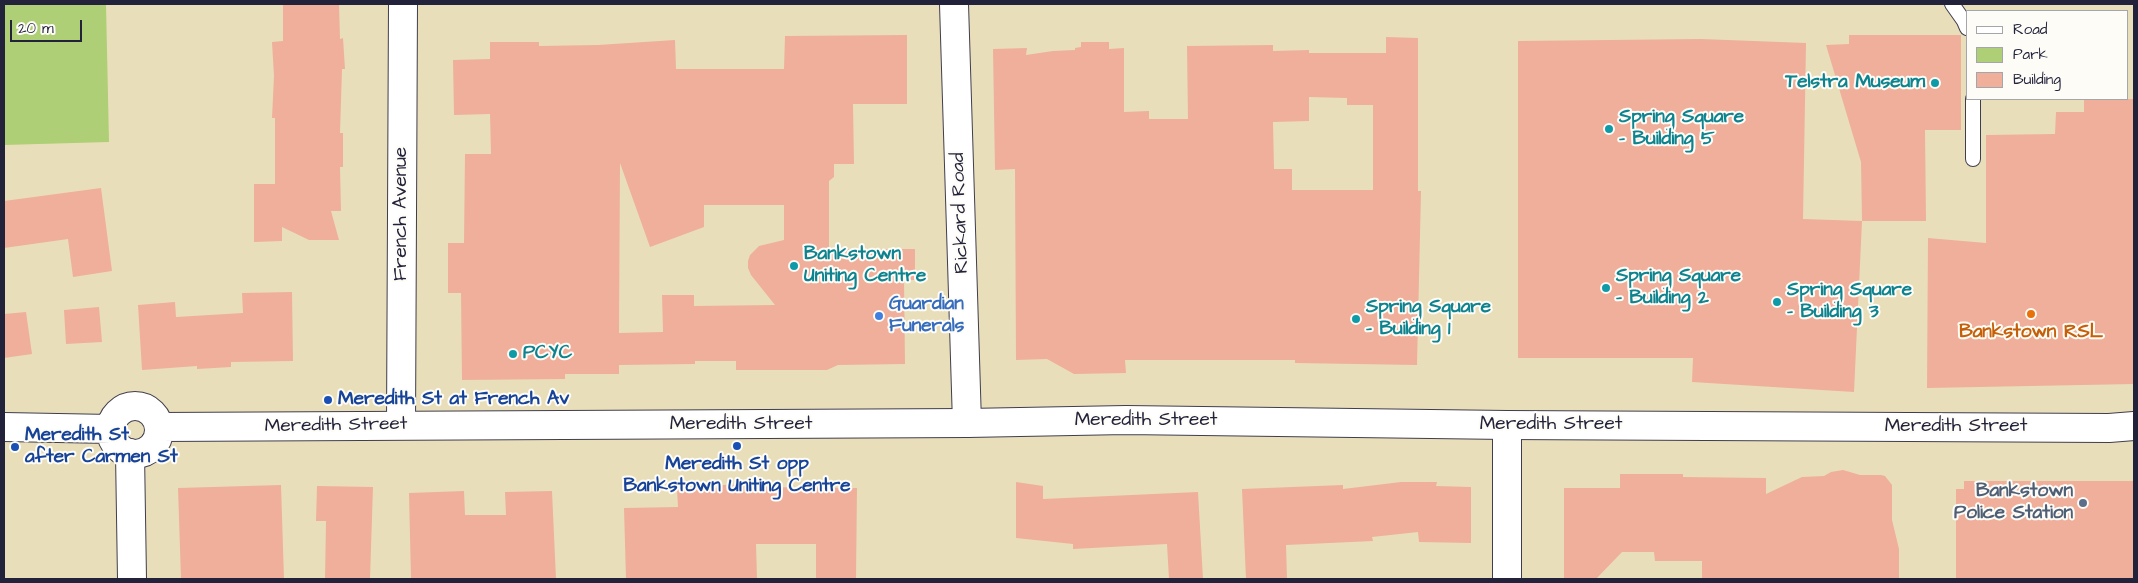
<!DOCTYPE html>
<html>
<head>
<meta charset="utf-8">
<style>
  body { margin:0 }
  #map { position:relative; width:2138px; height:583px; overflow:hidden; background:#e9deba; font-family:"Architects Daughter",sans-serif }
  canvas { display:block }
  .frame { position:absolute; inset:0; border:5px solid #22223b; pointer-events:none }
  .legend { position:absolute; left:1966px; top:10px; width:162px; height:90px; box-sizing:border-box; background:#fdfcf7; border:1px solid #a5a5ac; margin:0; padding:6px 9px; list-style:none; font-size:15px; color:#22223b }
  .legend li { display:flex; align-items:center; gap:10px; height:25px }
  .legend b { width:25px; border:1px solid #a5a5ac }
  .scale { position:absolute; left:10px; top:20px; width:72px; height:22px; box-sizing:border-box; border:2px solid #22223b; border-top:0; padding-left:6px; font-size:15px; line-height:18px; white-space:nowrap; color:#22223b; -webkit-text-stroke:4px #fdfcf7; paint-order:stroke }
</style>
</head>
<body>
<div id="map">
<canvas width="2138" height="583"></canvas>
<div class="frame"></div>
<ul class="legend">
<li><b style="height:6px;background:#fff"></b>Road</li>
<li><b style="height:14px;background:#aecf76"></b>Park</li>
<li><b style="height:14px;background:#efaf9b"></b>Building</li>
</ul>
<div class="scale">20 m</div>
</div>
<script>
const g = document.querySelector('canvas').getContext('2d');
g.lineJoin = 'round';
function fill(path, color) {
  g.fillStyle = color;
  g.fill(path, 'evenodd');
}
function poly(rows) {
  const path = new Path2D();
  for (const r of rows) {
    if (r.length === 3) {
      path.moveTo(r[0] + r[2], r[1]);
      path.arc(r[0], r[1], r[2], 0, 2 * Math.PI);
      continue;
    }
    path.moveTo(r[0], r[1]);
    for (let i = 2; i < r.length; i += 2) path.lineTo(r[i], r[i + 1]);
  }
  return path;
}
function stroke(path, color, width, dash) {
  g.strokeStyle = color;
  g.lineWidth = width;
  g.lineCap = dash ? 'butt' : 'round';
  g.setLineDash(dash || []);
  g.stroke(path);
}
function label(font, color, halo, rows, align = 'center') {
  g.font = font + ' "Architects Daughter",sans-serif';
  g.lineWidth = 4;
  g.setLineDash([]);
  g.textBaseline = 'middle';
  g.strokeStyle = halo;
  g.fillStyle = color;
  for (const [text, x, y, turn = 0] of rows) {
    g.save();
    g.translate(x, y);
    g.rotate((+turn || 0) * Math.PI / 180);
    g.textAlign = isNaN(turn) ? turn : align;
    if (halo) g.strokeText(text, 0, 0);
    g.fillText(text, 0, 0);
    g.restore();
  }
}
fill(poly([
  [4,4,106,4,109,142,4,145]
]), '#aecf76');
fill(poly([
  [283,4,339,4,340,39,343,38,345,69,342,69,340,133,343,133,343,167,340,167,341,211,331,211,339,240,309,240,282,227,282,241,254,242,254,184,275,184,275,118,272,118,274,76,272,42,283,41],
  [907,35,907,104,853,104,854,164,834,164,834,177,829,181,829,249,915,249,915,280,904,280,905,364,838,365,827,370,736,370,736,361,695,361,695,364,619,365,619,374,565,374,565,379,462,380,461,293,448,293,448,243,464,243,465,154,491,154,490,114,454,115,453,60,490,59,490,42,539,42,539,46,598,45,675,40,676,69,784,69,785,36],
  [620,163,650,247,704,227,704,205,784,205,784,240,759,246,750,255,748,261,748,268,751,275,775,305,694,306,694,295,662,295,663,332,619,333],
  [1849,35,1961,35,1961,130,1925,130,1926,221,1862,221,1861,162,1826,45,1849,44],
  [1386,37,1418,38,1418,191,1421,191,1417,365,1295,363,1295,360,1125,360,1126,373,1074,374,1047,359,1016,360,1015,169,995,170,993,49,1027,48,1026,55,1053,51,1075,50,1075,48,1081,47,1081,42,1109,42,1109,49,1124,48,1124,112,1149,111,1149,119,1188,119,1187,46,1273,45,1273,51,1309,50,1309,53,1386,53],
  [1309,97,1347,98,1347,105,1373,105,1373,190,1292,190,1292,169,1274,169,1273,122,1309,121],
  [1701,39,1806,43,1803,219,1862,221,1854,392,1692,382,1693,358,1518,358,1518,41],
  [2084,99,2134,99,2134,384,1927,388,1928,238,1986,243,1986,135,2055,134,2056,112,2084,112],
  [101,188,112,271,73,277,68,239,4,248,4,201],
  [292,292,293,361,231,362,231,367,197,369,197,366,142,370,138,305,175,302,176,317,243,313,242,293],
  [99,307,102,342,66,344,64,310],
  [26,312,32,354,4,358,4,314],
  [1843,470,1860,475,1881,475,1885,476,1892,485,1892,520,1899,549,1899,579,1702,579,1702,561,1655,561,1654,552,1622,552,1596,579,1564,579,1564,488,1620,488,1620,474,1683,474,1683,477,1766,478,1766,494,1802,477,1824,476,1831,472],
  [1964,481,2134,481,2134,579,1956,579,1956,489,1964,489],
  [1016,482,1043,486,1043,499,1198,492,1203,579,1169,579,1167,544,1073,549,1073,544,1016,538],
  [1401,482,1437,482,1436,486,1471,487,1471,543,1419,542,1418,532,1372,537,1373,541,1286,545,1287,579,1246,579,1242,489,1343,485,1343,489],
  [754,484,754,487,857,488,856,579,816,579,816,544,756,544,757,579,626,579,624,508,678,507,677,489,721,488,721,485],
  [281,485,284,579,181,579,178,488],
  [317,486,373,487,370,579,325,579,326,521,316,521],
  [464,491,465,515,506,515,505,492,552,491,556,579,411,579,409,493]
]), '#efaf9b');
const service = poly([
  [1952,4,1964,21,1967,28],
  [1973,99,1973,159]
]);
const minor = poly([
  [401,425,403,4],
  [1507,425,1507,579],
  [130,453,132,579]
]);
const tertiary = poly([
  [135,430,24],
  [4,427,111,429],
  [159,427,967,423]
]);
const secondary = poly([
  [954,4,967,423,1126,420,1507,425,2109,428,2134,426]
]);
stroke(service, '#403e4e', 16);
stroke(minor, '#403e4e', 30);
stroke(tertiary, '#403e4e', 30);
stroke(secondary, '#403e4e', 30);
stroke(service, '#fff', 14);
stroke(minor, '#fff', 28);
stroke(tertiary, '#fff', 28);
stroke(secondary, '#fff', 28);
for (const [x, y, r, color] of [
  [1935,83,5,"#0f9aa8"],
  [1609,129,5,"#0f9aa8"],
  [794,266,5,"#0f9aa8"],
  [1606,288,5,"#0f9aa8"],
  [1777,302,5,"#0f9aa8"],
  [2031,314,5,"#e8710a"],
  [879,316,5,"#3f7fe0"],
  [1356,319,5,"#0f9aa8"],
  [513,354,5,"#0f9aa8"],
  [328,400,5,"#1a4fb4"],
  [737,446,5,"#1a4fb4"],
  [15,447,5,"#1a4fb4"],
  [2083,503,5,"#5c6f8a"]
]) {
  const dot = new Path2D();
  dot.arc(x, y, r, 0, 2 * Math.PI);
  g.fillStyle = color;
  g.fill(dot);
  stroke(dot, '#fdfcf7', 2);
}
label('bold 19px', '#0d838f', '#fdfcf7', [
  ["Telstra Museum",1925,83,"right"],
  ["Spring Square",1619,118],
  ["- Building 5",1619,140],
  ["Bankstown",804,255],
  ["Uniting Centre",804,277],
  ["Spring Square",1616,277],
  ["- Building 2",1616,299],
  ["Spring Square",1787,291],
  ["- Building 3",1787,313],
  ["Spring Square",1366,308],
  ["- Building 1",1366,330],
  ["PCYC",523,354]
], 'left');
label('19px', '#22223b', '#fdfcf7', [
  ["Rickard Road",961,213,-92],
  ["French Avenue",402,214,-90],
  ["Meredith Street",1146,421],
  ["Meredith Street",741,425],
  ["Meredith Street",1551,425],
  ["Meredith Street",336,426,-1],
  ["Meredith Street",1956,427]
]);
label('bold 19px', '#366cbe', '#fdfcf7', [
  ["Guardian",889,305],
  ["Funerals",889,327]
], 'left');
label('bold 19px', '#c56008', '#fdfcf7', [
  ["Bankstown RSL",2031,333]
]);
label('bold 19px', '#164399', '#fdfcf7', [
  ["Meredith St at French Av",338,400],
  ["Meredith St",25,436],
  ["after Carmen St",25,458],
  ["Meredith St opp",737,465,"center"],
  ["Bankstown Uniting Centre",737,487,"center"]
], 'left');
label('bold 19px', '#4e5e75', '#fdfcf7', [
  ["Bankstown",2073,492],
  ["Police Station",2073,514]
], 'right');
</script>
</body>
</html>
